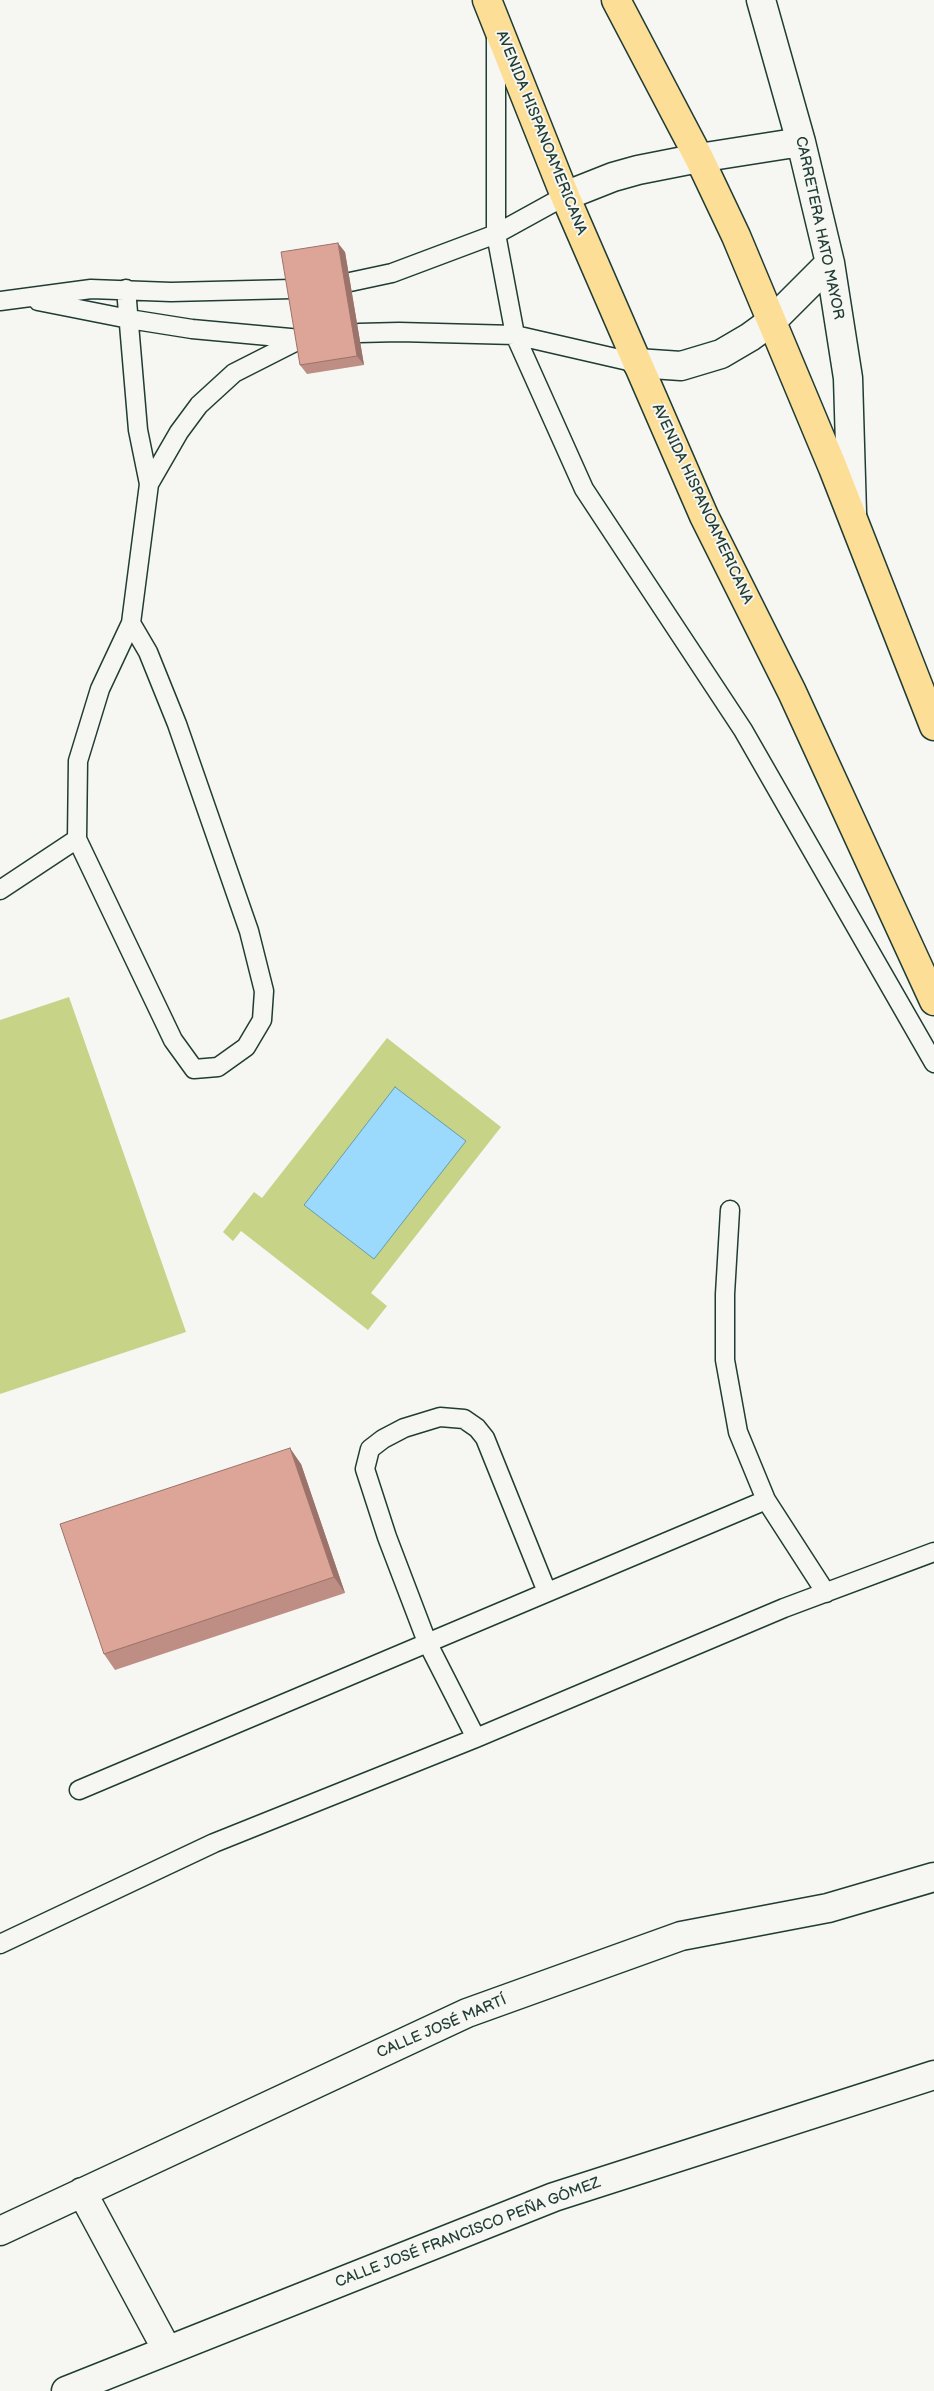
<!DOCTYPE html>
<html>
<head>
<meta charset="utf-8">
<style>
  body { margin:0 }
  canvas { display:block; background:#f6f6f2 }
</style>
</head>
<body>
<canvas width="934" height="2391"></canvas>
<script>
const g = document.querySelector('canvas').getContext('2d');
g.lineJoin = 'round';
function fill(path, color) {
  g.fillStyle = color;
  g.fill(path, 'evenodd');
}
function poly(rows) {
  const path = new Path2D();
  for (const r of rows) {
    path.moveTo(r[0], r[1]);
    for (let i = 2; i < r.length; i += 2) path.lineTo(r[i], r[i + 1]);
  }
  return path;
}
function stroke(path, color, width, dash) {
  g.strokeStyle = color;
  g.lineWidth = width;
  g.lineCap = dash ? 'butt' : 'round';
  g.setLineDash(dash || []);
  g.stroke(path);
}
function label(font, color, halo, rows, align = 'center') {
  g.font = font + ' "Balsamiq Sans",sans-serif';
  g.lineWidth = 4;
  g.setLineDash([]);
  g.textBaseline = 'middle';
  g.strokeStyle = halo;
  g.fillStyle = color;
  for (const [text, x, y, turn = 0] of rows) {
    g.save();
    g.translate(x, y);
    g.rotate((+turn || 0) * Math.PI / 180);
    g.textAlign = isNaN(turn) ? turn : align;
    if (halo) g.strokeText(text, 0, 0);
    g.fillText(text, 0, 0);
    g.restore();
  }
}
fill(poly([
  [69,997,186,1332,0,1394,0,1020],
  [387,1038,501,1127,371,1293,387,1306,368,1330,241,1231,233,1241,223,1232,254,1192,262,1198]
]), '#c7d386');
const water = poly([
  [395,1087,466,1141,374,1259,304,1205,395,1087]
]);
fill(water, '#9bdafc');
stroke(water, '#699bac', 1);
const lane = poly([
  [496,36,496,234,515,335,584,489,743,730,934,1063],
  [350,282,392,273,496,234,565,196],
  [126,289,138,430,149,484,131,623,100,689,78,761,77,839,173,1040,194,1069,218,1067,246,1047,262,1020,264,991,249,931,177,724,148,652,131,623],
  [0,301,91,289,171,292,292,289],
  [38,301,129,319,192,329,301,339],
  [359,333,399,332,515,335,637,363],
  [149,484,179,432,199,405,234,373,301,339],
  [0,890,77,839],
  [766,1500,826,1593],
  [476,1738,427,1642,387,1537,365,1469,370,1449,383,1439,404,1428,440,1417,464,1419,477,1428,485,1438,547,1592],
  [79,1790,766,1500,738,1432,725,1360,725,1294,730,1210],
  [0,1944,214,1843,476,1738,784,1608,934,1552]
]);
const street = poly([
  [82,2192,167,2350],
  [0,2231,467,2013,681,1936,828,1908,934,1877],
  [66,2391,554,2197,934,2075]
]);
const secondary = poly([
  [761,0,801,142,830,263,848,378,852,513],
  [565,196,613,177,638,170,699,158,801,142],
  [637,363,681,366,721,354,750,337,772,321,830,263]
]);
const primary = poly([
  [487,0,565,196,704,516,792,692,934,1001],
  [616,0,699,158,736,236,833,468,934,726]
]);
stroke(lane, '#1f3d34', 21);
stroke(street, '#1f3d34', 31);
stroke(secondary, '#1f3d34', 31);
stroke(primary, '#1f3d34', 31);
stroke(lane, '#f6f6f2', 18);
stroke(street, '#f6f6f2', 28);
stroke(secondary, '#f6f6f2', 28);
stroke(primary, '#fcde96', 28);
fill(poly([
  [345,252,364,365,307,374,300,365],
  [301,1464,345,1593,115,1670,104,1654]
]), '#be8d83');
fill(poly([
  [338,243,345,252,364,365,357,356],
  [290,1448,301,1464,345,1593,334,1577]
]), '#9b736a');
const building = poly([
  [338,243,357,356,300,365,281,252,338,243],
  [290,1448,334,1577,104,1654,60,1524,290,1448]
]);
fill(building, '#dda498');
stroke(building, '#9b736a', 1);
label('15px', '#1f3d34', '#f6f6f2', [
  ["AVENIDA HISPANOAMERICANA",541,133,68],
  ["CARRETERA HATO MAYOR",819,228,78],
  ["AVENIDA HISPANOAMERICANA",702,504,65],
  ["CALLE JOSÉ MARTÍ",442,2027,-23],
  ["CALLE JOSÉ FRANCISCO PEÑA GÓMEZ",468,2233,-21]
]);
</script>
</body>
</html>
